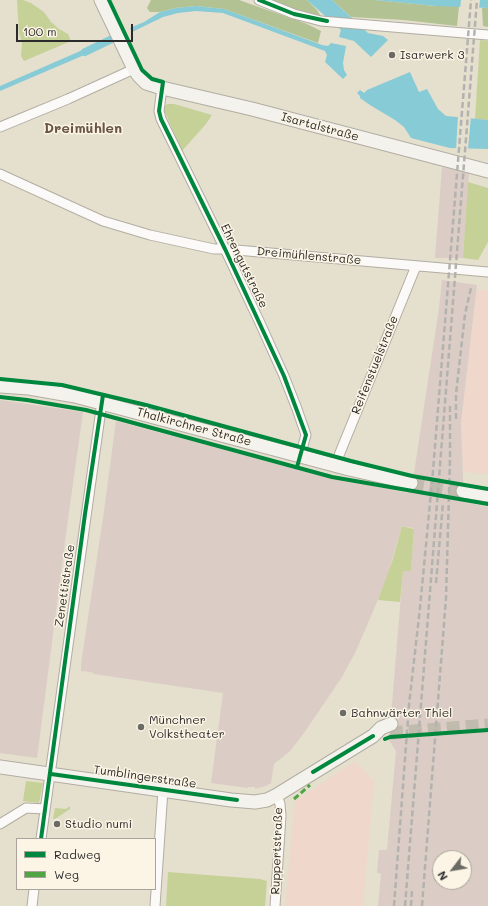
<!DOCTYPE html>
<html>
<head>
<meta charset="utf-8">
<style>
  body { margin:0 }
  #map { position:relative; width:488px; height:906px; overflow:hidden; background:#e5dfce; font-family:Mali,sans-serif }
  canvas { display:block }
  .legend { position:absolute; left:16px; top:838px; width:140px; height:52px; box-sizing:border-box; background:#fcf5e5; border:1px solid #a8a49b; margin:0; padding:5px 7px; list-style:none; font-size:12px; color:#2b2b2b }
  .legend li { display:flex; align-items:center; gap:8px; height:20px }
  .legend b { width:20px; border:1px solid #a8a49b }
  .north { position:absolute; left:432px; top:850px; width:40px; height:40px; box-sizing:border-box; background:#fcf5e5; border:1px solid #a8a49b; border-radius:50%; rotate:239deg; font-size:11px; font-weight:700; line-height:16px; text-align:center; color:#2b2b2b }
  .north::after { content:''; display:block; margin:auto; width:14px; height:18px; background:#6c6a64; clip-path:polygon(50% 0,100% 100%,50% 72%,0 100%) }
  .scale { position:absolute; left:16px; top:24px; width:117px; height:18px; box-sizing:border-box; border:2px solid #2b2b2b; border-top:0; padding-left:5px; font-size:12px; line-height:14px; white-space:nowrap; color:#2b2b2b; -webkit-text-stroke:3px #fcf5e5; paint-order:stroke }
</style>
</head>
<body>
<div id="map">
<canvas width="488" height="906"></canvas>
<ul class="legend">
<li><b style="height:5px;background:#00873e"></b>Radweg</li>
<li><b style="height:5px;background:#51a443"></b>Weg</li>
</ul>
<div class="north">N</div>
<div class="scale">100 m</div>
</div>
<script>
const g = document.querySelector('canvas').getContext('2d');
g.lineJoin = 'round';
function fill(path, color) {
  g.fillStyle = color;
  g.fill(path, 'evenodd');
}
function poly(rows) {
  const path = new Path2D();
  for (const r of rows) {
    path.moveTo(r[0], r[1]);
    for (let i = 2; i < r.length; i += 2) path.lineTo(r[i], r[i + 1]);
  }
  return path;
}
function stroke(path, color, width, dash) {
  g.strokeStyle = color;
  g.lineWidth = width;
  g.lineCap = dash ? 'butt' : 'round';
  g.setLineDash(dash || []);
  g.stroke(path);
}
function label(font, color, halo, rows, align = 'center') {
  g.font = font + ' Mali,sans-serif';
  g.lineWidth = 3;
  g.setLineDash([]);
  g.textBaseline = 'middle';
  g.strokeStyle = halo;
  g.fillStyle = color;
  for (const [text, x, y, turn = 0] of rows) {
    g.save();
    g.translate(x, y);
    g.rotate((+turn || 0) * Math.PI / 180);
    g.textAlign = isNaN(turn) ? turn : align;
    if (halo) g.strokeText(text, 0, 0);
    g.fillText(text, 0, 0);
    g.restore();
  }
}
fill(poly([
  [477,290,488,290,488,474,463,472,461,423],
  [355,761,374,781,363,906,285,906,295,801]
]), '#efd7cb');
fill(poly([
  [442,167,469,173,463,258,435,258],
  [442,280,477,285,461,423,464,502,488,507,488,906,378,906,381,874,377,873,379,850,387,850,396,751,389,740,403,571,411,571,414,528,402,526,386,581,356,651,342,677,304,733,290,751,274,764,271,783,266,786,255,789,255,787,248,787,248,788,211,783,223,693,94,674,91,672,81,671,81,664,104,511,116,421,318,475,408,493,412,473,414,473,439,308],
  [440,858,464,858,464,882,440,882],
  [0,400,83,412,68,519,37,758,0,753]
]), '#dbcdc6');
fill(poly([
  [17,0,23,0,31,3,44,12,51,22,59,29,68,34,71,41,24,61,21,56,22,43,19,33],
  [480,40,488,41,488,120,475,119],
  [167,104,174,104,212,115,206,124,182,151,163,108],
  [468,182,488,188,488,242,478,260,463,258],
  [402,526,414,529,411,571,403,571,400,602,378,600,393,559],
  [26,781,43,783,39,803,23,801],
  [70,806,70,809,55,819,53,819,55,808,66,809],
  [168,872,260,879,267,881,265,906,166,906]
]), '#c6d198');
fill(poly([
  [151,0,239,0,307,24,321,31,318,43,224,9,196,6,176,8,160,12,150,12,147,8],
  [267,0,307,0,317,10,320,15,304,14],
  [332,0,374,0,436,6,459,6,457,26,404,20,351,17],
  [482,8,488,8,488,27,483,26]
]), '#b2c292');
fill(poly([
  [307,0,332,0,368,33,383,36,388,40,371,57,354,41,339,37,341,30],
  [374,0,488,0,488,8,436,6],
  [196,6,224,9,322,45,328,46,331,43,346,46,343,63,344,70,347,75,343,79,325,62,327,55,325,51,223,13,196,11,178,13,163,17,132,32,130,28,144,22,160,12,176,8],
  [94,45,96,50,0,91,0,86],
  [410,72,419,92,427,89,438,109,446,116,488,120,488,149,450,148,411,138,404,127,395,120,370,105,360,98,360,96,357,93,360,90,364,93,367,90]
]), '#86cbd6');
fill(poly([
  [461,0,480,0,479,9,460,8],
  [458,115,471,116,468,150,456,150]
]), '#e5dfce');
stroke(poly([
  [85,52,112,39]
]), '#86cbd6', 8);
stroke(poly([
  [411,483,463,491],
  [390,733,488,725]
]), '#c0bbad', 13, [13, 6]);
const street = poly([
  [259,0,294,14,321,21,488,35],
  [162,88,159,111,161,119,225,249,260,323,284,376,297,409,306,435,300,456],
  [0,127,68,99,134,69],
  [0,174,103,221,150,235,214,249,225,249,488,272],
  [335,465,416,266],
  [0,824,26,808,45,809],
  [41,839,102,402],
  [32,906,34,889],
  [155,906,163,790],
  [275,906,281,816,280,804,277,795]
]);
const secondary = poly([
  [101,0,134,69,139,76,146,83,162,88,252,109,488,171],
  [0,386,29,388,75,396,349,469,411,483],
  [463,491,488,495],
  [0,767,231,800,255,802,267,800,277,795,373,736,381,728,391,724]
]);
stroke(street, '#b1ada2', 11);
stroke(secondary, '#b1ada2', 15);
stroke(street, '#fbfaf8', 9);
stroke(secondary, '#f4f2ed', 13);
stroke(poly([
  [456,419,456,394,465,314,471,288],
  [436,583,443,503],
  [394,906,409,705,420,608,433,471,471,0],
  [405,906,477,0],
  [411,906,412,890],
  [422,906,446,598,450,458,450,405]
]), '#b3b2af', 2.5, [6, 3]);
stroke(poly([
  [294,799,310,785]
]), '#51a443', 3, [6, 3]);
stroke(poly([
  [109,0,142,70,152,79,163,82,159,111,161,119,225,249,284,376,306,435,297,467],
  [259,0,294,14,327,21],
  [0,379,62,385,146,405,351,461,412,476,488,489],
  [0,397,27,400,86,410,332,477,488,504],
  [385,739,390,737,488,730],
  [313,772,373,736],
  [51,774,237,800],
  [41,839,85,514,103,395]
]), '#00873e', 4);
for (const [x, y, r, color] of [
  [392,55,4,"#6c6a64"],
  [343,713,4,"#6c6a64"],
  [141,727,4,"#6c6a64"],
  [57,824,4,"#6c6a64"]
]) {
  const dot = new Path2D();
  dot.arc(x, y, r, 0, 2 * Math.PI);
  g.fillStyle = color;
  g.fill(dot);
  stroke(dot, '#fcf5e5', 1.5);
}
label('12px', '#2b2b2b', '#fcf5e5', [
  ["Isarwerk 3",400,55],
  ["Bahnwärter Thiel",351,713],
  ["Münchner",149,720],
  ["Volkstheater",149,734],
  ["Studio numi",65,824]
], 'left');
label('12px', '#2b2b2b', '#fcf5e5', [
  ["Isartalstraße",320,127,15],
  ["Dreimühlenstraße",309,256,5],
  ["Ehrengutstraße",244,266,64],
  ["Reifenstuelstraße",375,365,-68],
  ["Thalkirchner Straße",194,427,15],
  ["Zenettistraße",65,586,-82],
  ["Tumblingerstraße",145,777,8],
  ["Ruppertstraße",277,851,-88]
]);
label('bold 14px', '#685548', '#fcf5e5', [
  ["Dreimühlen",83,129]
]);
</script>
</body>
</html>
